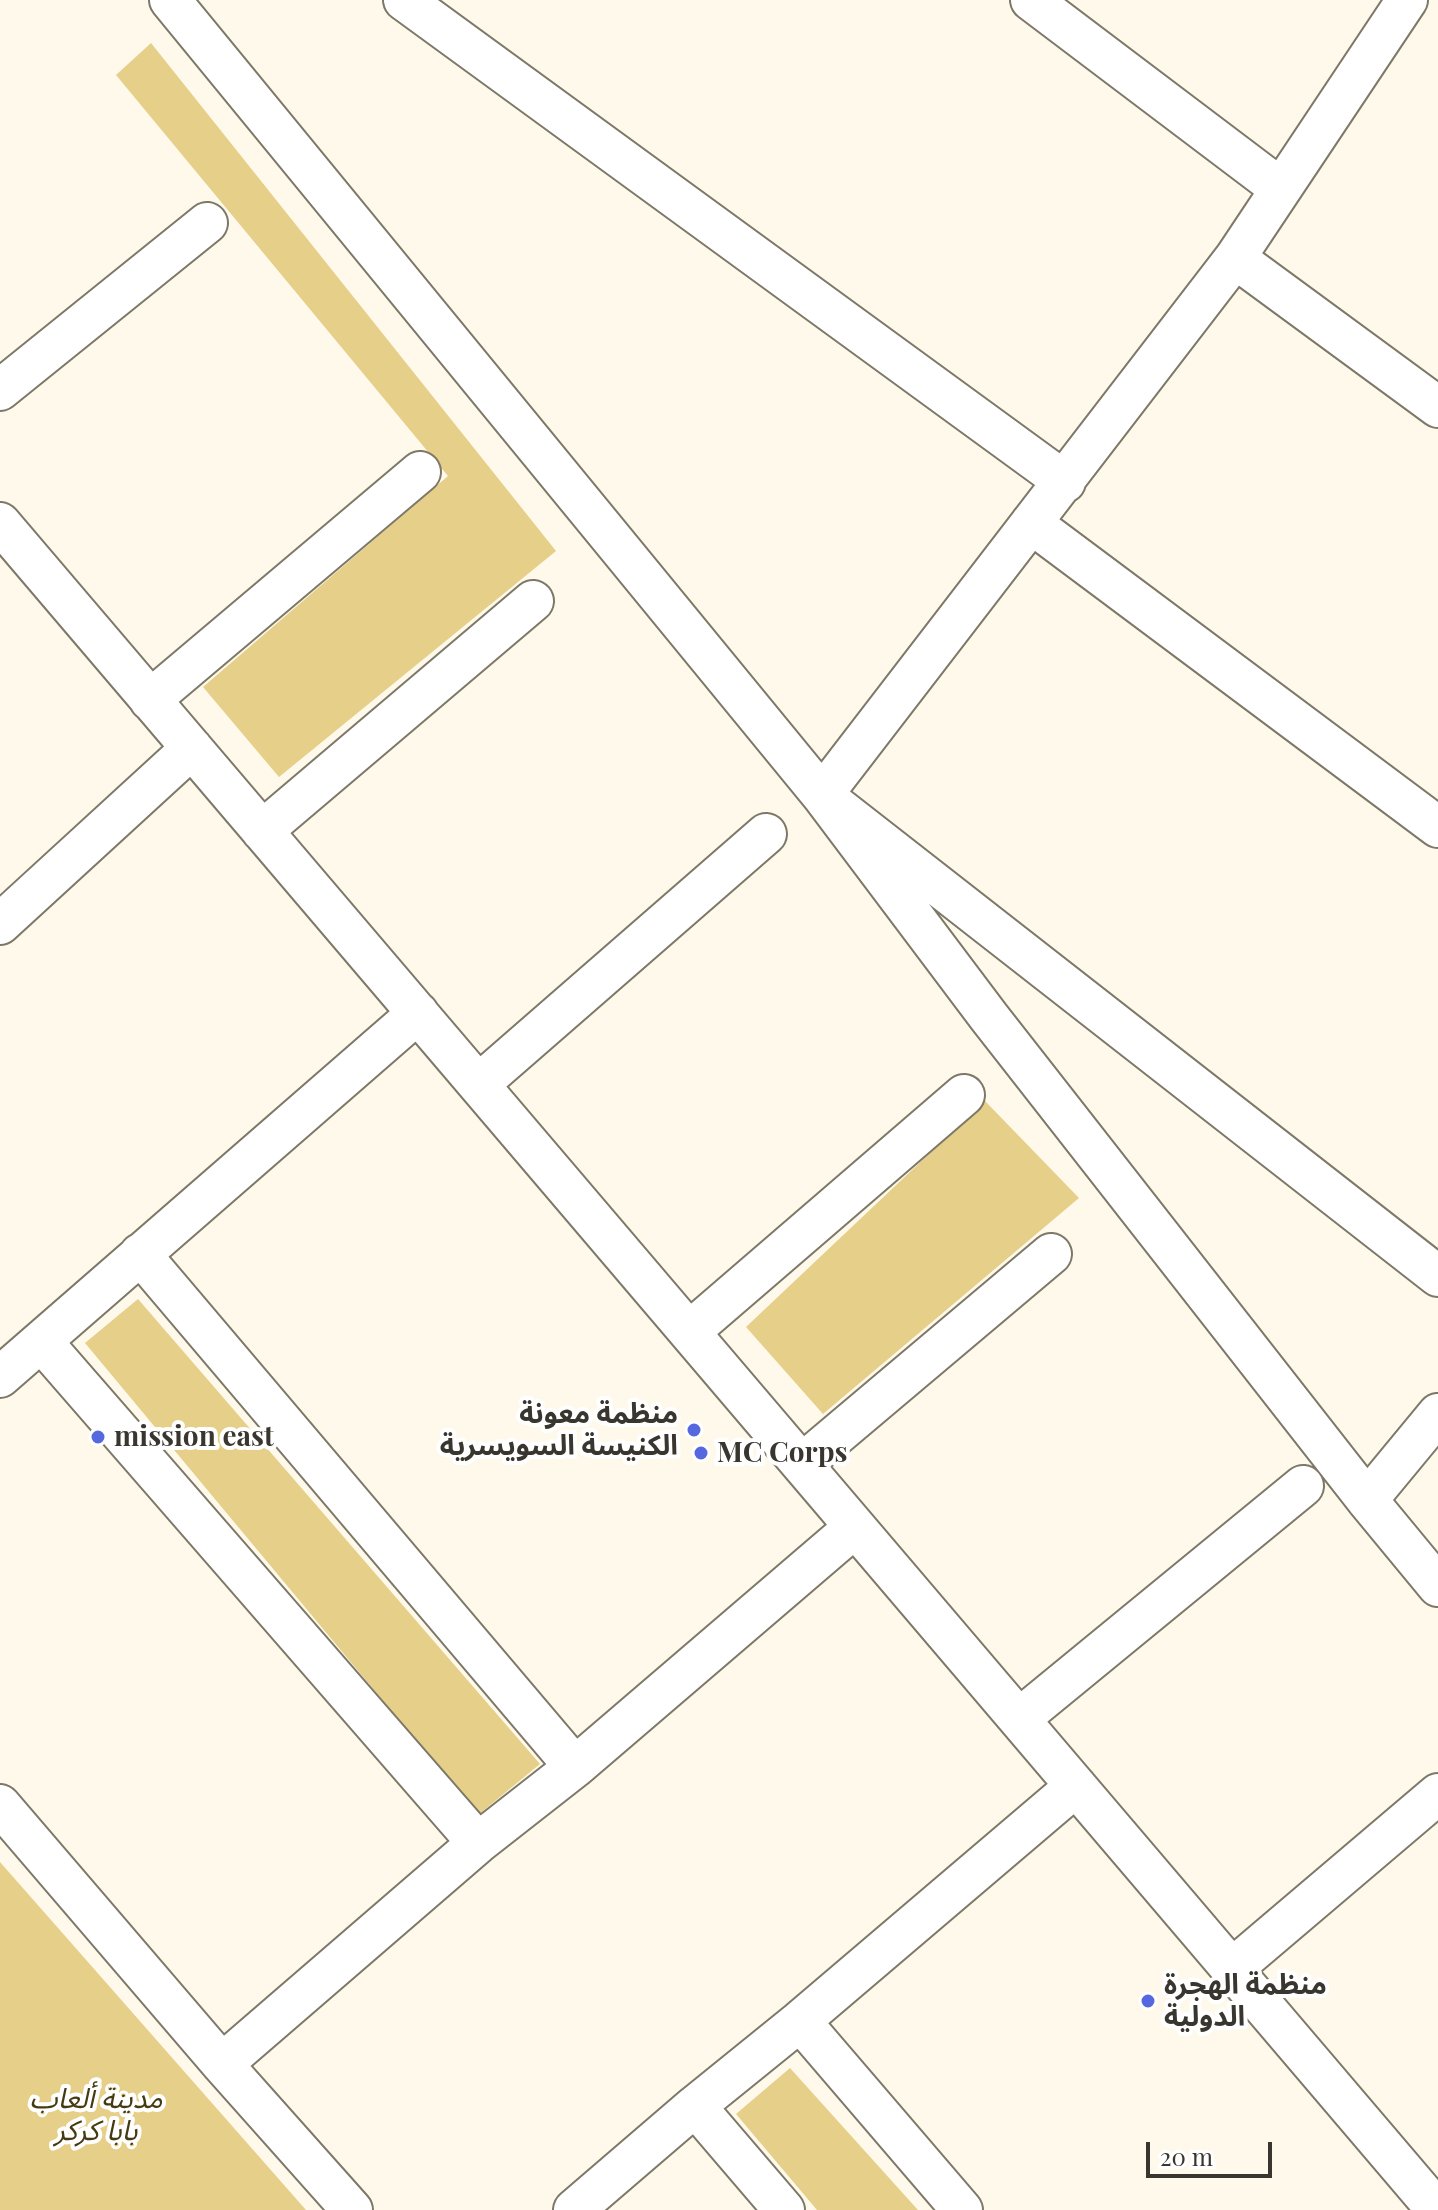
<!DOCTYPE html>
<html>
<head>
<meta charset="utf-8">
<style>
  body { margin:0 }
  #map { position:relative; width:1438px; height:2210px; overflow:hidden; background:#fef9ea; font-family:"Playfair Display",serif }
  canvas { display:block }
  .scale { position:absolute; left:1146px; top:2142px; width:126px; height:36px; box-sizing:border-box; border:4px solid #39362f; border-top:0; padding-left:10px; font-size:24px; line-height:28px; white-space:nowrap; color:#39362f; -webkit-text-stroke:6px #fff; paint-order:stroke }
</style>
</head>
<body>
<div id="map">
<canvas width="1438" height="2210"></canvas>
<div class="scale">20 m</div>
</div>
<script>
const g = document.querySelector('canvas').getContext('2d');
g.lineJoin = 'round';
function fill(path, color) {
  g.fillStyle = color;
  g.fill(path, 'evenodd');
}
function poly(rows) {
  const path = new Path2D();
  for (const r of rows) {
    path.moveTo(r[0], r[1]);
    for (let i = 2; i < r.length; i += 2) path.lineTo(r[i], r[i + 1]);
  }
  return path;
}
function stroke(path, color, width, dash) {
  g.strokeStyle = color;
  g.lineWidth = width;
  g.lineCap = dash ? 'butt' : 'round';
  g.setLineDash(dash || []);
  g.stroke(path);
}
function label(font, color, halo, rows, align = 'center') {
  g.font = font + ' "Playfair Display","Noto Sans Arabic",serif';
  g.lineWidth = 8;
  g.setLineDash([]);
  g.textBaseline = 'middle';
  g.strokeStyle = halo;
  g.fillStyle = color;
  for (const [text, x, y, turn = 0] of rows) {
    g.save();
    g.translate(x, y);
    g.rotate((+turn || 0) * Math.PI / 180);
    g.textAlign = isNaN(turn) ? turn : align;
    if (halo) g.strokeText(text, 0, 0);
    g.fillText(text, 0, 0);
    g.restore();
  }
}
fill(poly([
  [151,43,556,551,279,777,203,687,448,476,116,75],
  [985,1101,1079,1198,823,1414,746,1327],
  [138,1299,540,1764,478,1815,85,1343],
  [0,1862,306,2210,0,2210],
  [790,2068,918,2210,817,2210,736,2114]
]), '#e6cf89');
const minor = poly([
  [170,0,822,795,1438,1276],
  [404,0,1065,482],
  [1031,0,1281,189],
  [1407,0,1235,258,822,795,989,1017,1367,1500,1438,1586],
  [1235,258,1438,407],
  [0,390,207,223],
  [0,523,1437,2210],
  [1031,523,1438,827],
  [150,700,420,472],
  [262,831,533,601],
  [0,924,192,748],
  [479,1084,766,834],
  [140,1254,575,1767],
  [689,1332,964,1095],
  [42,1342,478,1843],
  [0,1377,418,1013],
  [802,1464,1051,1254],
  [1367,1500,1438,1414],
  [1019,1719,1303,1486],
  [0,1805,222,2064,352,2210],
  [1232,1969,1438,1794],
  [800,2021,962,2210],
  [222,2064,478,1843,575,1767,855,1527],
  [695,2106,784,2210],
  [574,2210,695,2106,800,2021,1076,1786]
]);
stroke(minor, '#7d7867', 44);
stroke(minor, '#fff', 40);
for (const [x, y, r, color] of [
  [694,1430,8,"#5668df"],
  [98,1437,8,"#5668df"],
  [701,1453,8,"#5668df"],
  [1148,2001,8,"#5668df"]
]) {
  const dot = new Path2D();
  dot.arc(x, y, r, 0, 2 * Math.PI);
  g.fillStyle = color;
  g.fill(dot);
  stroke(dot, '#fff', 3);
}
label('bold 28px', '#39362f', '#fff', [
  ["منظمة معونة",678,1414,"right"],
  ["الكنيسة السويسرية",678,1446,"right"],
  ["mission east",114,1437],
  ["MC Corps",717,1453],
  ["منظمة الهجرة",1164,1985],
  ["الدولية",1164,2017]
], 'left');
label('italic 28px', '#463a13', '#fff', [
  ["مدينة ألعاب",96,2099],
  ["بابا كركر",96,2131]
]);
</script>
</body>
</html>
